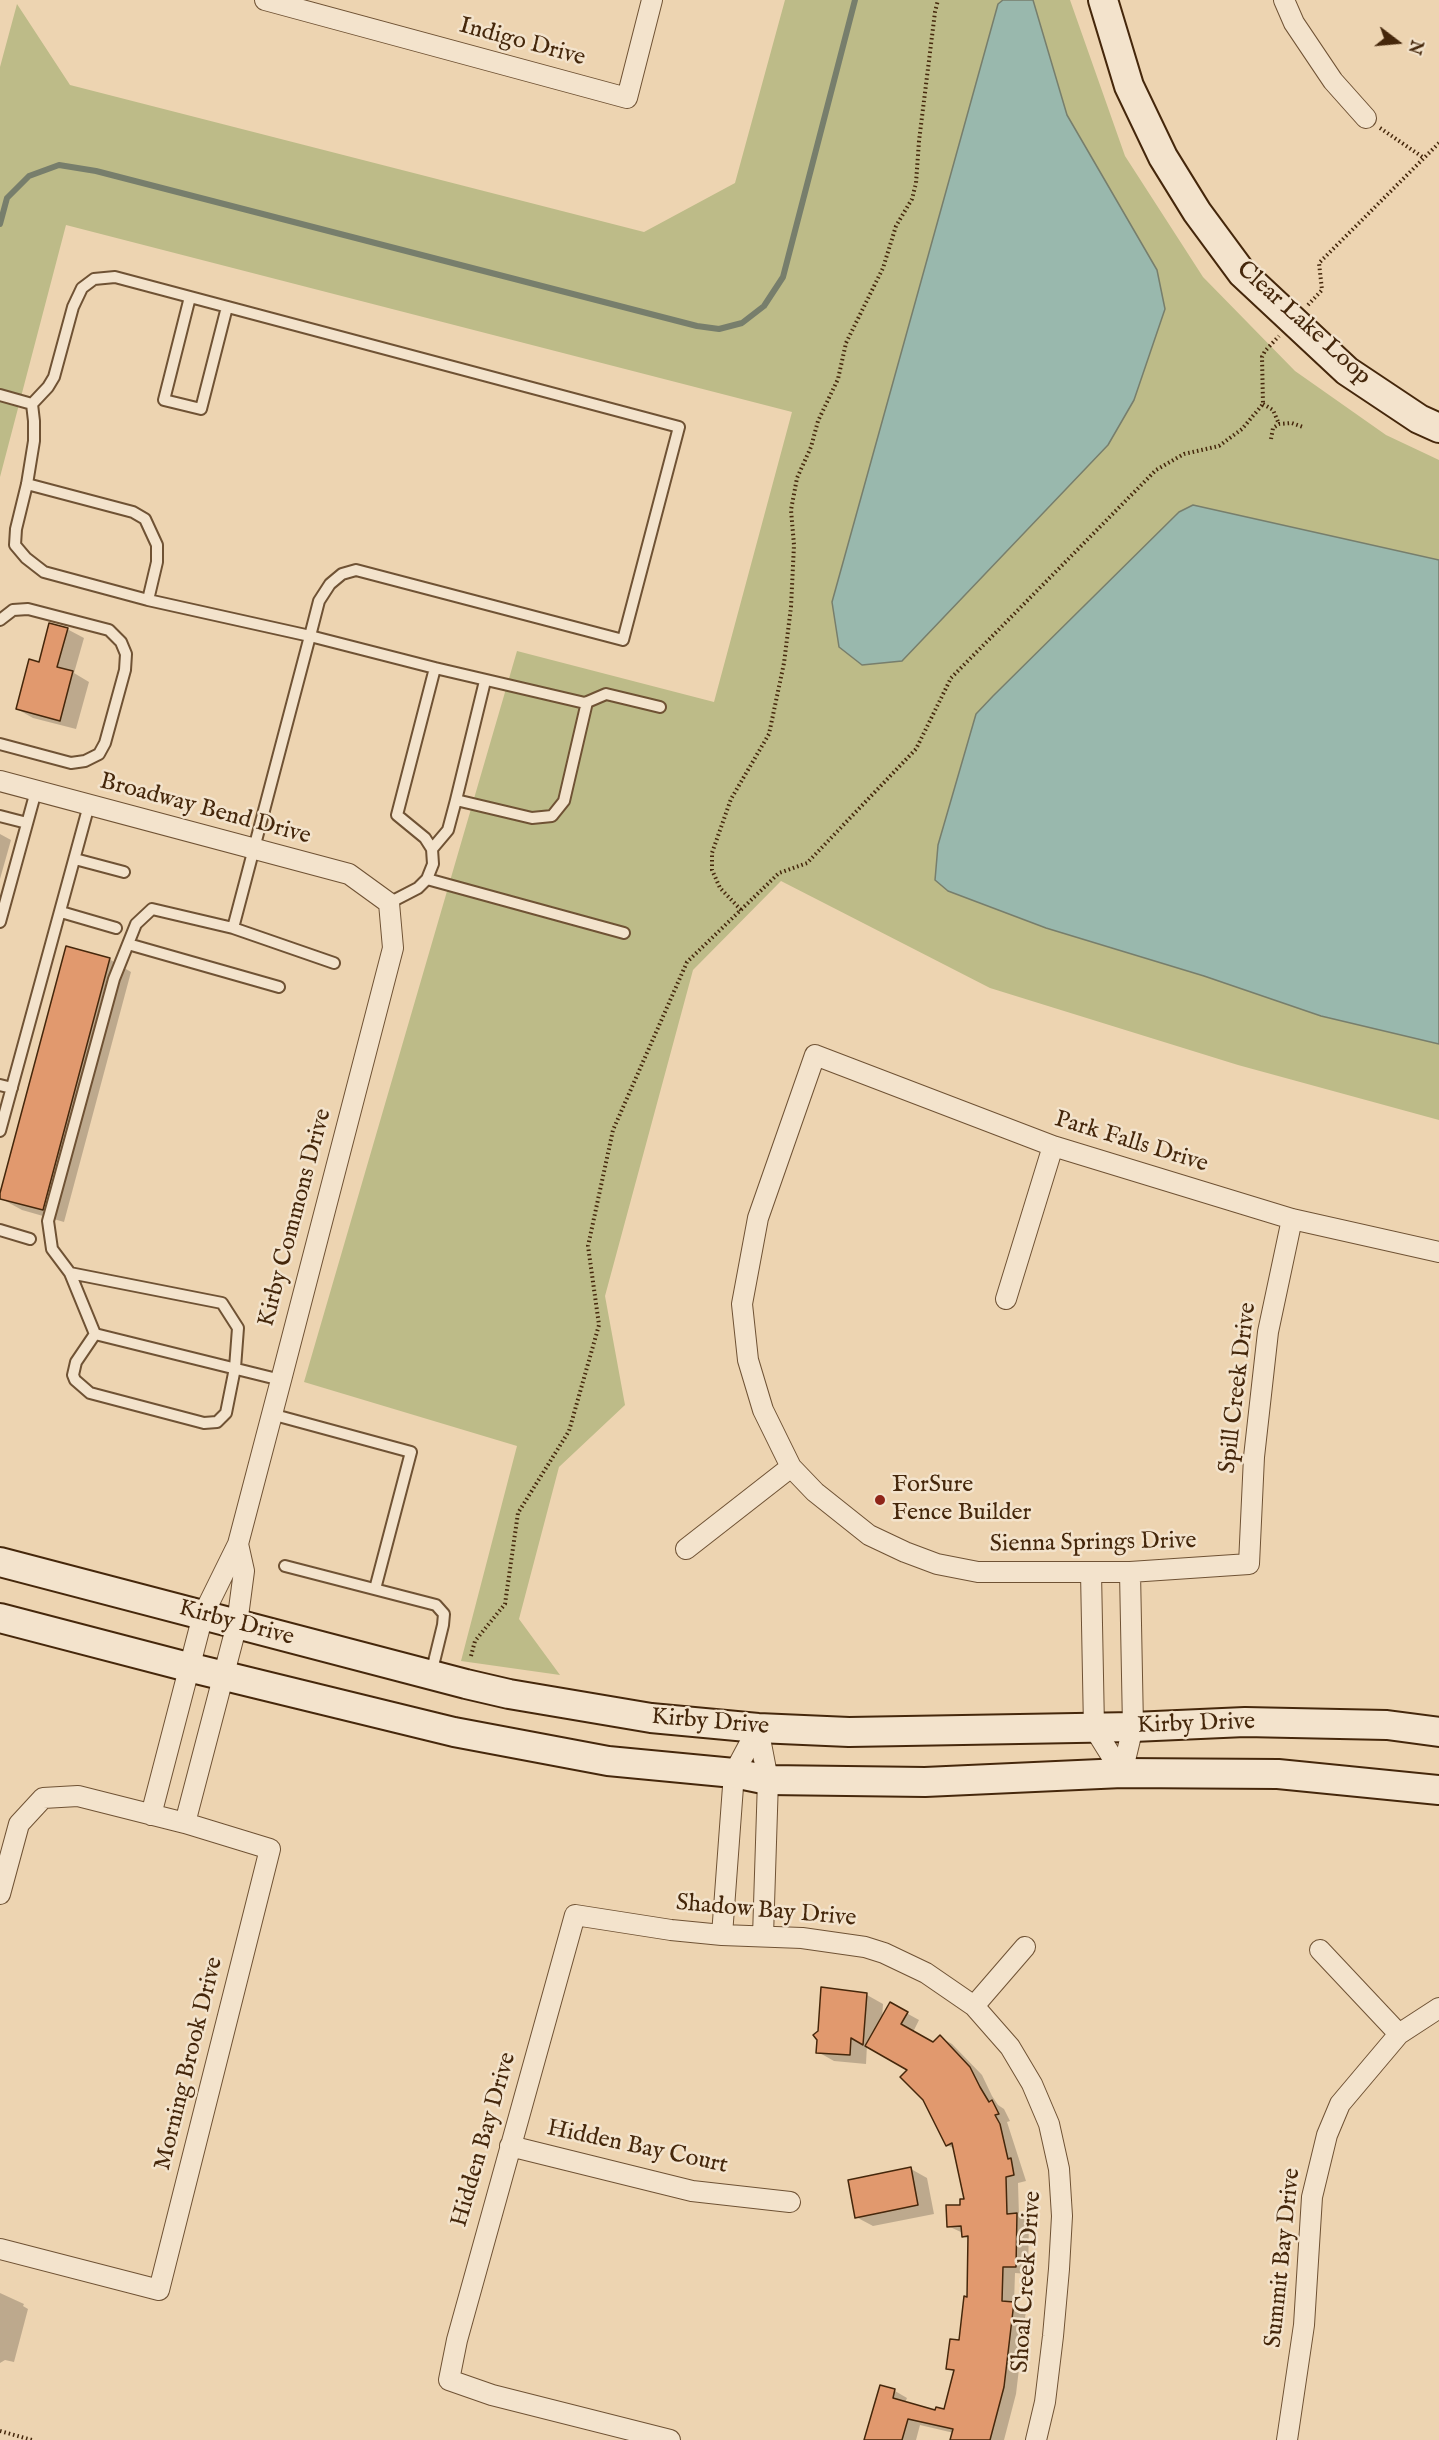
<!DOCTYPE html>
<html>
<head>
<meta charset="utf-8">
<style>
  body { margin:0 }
  #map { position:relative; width:1439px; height:2440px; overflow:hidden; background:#edd4b1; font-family:"IM FELL English",serif }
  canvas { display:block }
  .north { position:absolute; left:1367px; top:12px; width:60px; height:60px; -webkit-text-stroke:4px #f3e3cc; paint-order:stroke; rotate:106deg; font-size:16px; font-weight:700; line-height:24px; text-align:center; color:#45270b }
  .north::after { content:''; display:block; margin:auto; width:21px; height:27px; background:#45270b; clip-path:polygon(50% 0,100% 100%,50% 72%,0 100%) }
</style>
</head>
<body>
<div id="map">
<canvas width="1439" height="2440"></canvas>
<div class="north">N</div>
</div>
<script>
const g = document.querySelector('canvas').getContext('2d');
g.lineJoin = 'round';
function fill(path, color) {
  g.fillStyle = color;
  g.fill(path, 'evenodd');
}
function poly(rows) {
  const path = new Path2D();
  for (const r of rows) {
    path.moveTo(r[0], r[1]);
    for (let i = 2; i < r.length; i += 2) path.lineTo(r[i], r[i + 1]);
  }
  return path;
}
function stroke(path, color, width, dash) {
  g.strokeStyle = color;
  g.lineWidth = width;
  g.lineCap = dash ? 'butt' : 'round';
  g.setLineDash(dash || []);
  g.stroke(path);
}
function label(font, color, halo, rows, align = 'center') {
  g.font = font + ' "IM FELL English",serif';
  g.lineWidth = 5;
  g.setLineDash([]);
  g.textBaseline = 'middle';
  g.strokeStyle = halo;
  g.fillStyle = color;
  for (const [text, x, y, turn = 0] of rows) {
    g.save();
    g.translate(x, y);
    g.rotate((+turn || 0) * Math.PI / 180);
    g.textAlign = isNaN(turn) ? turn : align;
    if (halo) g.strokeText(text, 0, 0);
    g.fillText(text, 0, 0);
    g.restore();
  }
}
fill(poly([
  [785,0,1070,0,1125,156,1203,277,1295,371,1386,435,1439,460,1439,1120,1238,1065,990,988,781,881,693,970,605,1296,625,1405,559,1467,519,1619,560,1675,461,1661,517,1446,304,1382,517,651,714,702,792,412,66,225,0,477,0,67,17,4,70,85,644,232,735,183]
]), '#bdbb88');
const water = poly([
  [1003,0,1033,0,1067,115,1157,270,1165,309,1134,400,1108,445,902,661,862,665,839,647,832,602,998,4,1003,0],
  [1193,505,1439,560,1439,1044,1321,1016,1204,976,1046,928,948,891,935,880,938,845,976,714,993,696,1179,512,1193,505]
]);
fill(water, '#99b8ad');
stroke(water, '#777e6c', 1.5);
fill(poly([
  [67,629,84,638,74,673,89,682,76,729,33,718,17,709,40,664],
  [0,834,11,840,0,879],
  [109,959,131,972,64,1222,22,1210,0,1198],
  [823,1989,867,1995,883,2004,882,2019,890,2004,919,2020,913,2032,933,2044,940,2037,952,2044,982,2075,992,2096,998,2105,1004,2109,1010,2121,1007,2122,1026,2181,1018,2183,1019,2216,1029,2222,1028,2274,1015,2273,1014,2304,1026,2310,1016,2394,1004,2440,952,2440,954,2433,920,2425,916,2440,865,2440,895,2391,907,2398,905,2403,936,2412,946,2411,955,2372,948,2368,961,2342,968,2298,970,2240,963,2236,963,2233,948,2226,966,2200,955,2149,947,2145,909,2069,867,2045,866,2064,834,2061,818,2052],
  [911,2169,927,2178,934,2214,873,2226,856,2217],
  [0,2293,24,2304,23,2306,28,2309,14,2362,5,2360,0,2363]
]), '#0003');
stroke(poly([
  [0,224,7,198,29,176,59,165,96,171,697,326,719,329,742,323,764,306,783,277,855,0]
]), '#777e6c', 6);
const building = poly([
  [49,623,68,628,57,667,73,671,60,721,16,709,29,659,39,662,49,623],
  [66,946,110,958,43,1210,0,1199,0,1193,66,946],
  [821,1987,867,1993,863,2045,851,2038,850,2055,816,2053,817,2040,813,2035,818,2031,821,1987],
  [890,2002,908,2012,901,2024,933,2042,940,2035,970,2067,980,2087,989,2102,992,2100,999,2114,995,2115,1000,2124,1008,2159,1011,2158,1014,2175,1006,2177,1007,2214,1017,2213,1016,2267,1003,2267,1002,2301,1014,2302,1004,2387,990,2440,950,2440,953,2429,908,2419,902,2440,864,2440,880,2385,895,2389,893,2398,935,2410,936,2407,944,2409,954,2370,946,2369,950,2339,959,2340,964,2296,967,2297,968,2236,962,2237,961,2226,947,2227,946,2205,960,2205,960,2199,964,2199,952,2143,946,2146,923,2100,900,2077,907,2070,865,2046,890,2002],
  [911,2167,918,2205,855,2218,848,2180,911,2167]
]);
fill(building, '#e1996e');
stroke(building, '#45270b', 1.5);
const lane = poly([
  [190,297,164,400,201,409,227,307],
  [0,395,32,404],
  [32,404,48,387,54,377,73,307,82,288,94,279,115,277,679,427,623,640,356,570,342,574,330,584,319,601,310,636,148,600],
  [27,484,133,512,145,519,157,545,157,562,148,600,44,572,26,558,15,545,16,529,27,484,34,441,34,421,32,404],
  [0,620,13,610,28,609,109,630,121,642,126,654,125,670,105,743,99,754,85,761,71,763,0,744],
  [435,668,585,703,606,694,660,707],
  [456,800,485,681],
  [0,816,27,823],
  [432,849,448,830,456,800,532,818,552,816,564,801,587,702],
  [75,859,124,872],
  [427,879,624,933],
  [61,912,116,928],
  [0,922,36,791],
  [233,928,334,963],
  [128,944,279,987],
  [0,1085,12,1088],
  [0,1131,89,805],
  [0,1230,30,1239],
  [70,1273,222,1303,238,1328,235,1368,226,1413,217,1422,204,1423,90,1393,75,1380,73,1375,76,1362,95,1334],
  [281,1380,95,1334,70,1273,52,1249,48,1221,114,979,136,924,152,909,233,928,310,636,435,668,397,815,425,838,432,849,433,864,427,879,418,888,389,903],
  [271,1414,411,1452,375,1589],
  [285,1566,436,1605,444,1614,443,1625,431,1674]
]);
const street = poly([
  [265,0,627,98,652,0],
  [1284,0,1294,23,1333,81,1366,118],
  [0,781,349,874,389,903,393,948,281,1380,238,1544,203,1615,151,1815],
  [1292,1219,1268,1332,1254,1457,1249,1564,1130,1572,978,1572,937,1564,905,1552,869,1535,815,1492,791,1467,763,1410,748,1360,742,1304,758,1218,815,1055,1053,1146,1292,1219,1439,1252],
  [1006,1299,1053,1146],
  [686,1549,791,1467],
  [1091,1572,1094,1728,1122,1773],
  [758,1728,768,1780,763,1936],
  [1122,1773,1133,1727,1130,1572],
  [185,1823,237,1624,244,1571,238,1544],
  [0,1894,19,1824,43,1798,78,1796,185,1823,270,1849,159,2290,0,2249],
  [722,1935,734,1773,758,1728],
  [1320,1950,1399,2034],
  [974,2006,1025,1947],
  [510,2146,692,2191,790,2202],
  [670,2440,492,2395,449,2380,457,2340,575,1915,671,1930,722,1935,802,1938,865,1947,884,1953,926,1973,974,2006,1010,2047,1032,2084,1049,2124,1059,2169,1062,2216,1059,2269,1053,2336,1045,2402,1036,2440],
  [1287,2440,1304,2325,1312,2197,1327,2135,1340,2104,1399,2034,1439,2008]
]);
const secondary = poly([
  [1103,0,1129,86,1163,157,1197,212,1242,273,1347,371,1419,419,1439,428],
  [0,1562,466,1684,509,1694,651,1718,758,1728,849,1732,1133,1727,1245,1722,1387,1725,1439,1732],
  [0,1618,188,1667,454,1732,608,1761,734,1773,768,1780,925,1782,1122,1773,1278,1774,1439,1790]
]);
stroke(lane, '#6f5234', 14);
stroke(street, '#6f5234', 22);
stroke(secondary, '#45270b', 32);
stroke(poly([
  [1380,128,1424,158],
  [1308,305,1322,290,1319,263,1439,143],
  [1263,404,1273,410,1279,424],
  [1271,439,1273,428,1279,424,1292,423,1303,427],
  [741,910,720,888,712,870,712,853,731,799,769,734,784,663,791,607,794,545,791,510,797,478,811,447,818,421,838,379,846,343,883,268,896,226,912,199,916,183,919,141,935,12,938,0],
  [471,1656,475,1641,505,1604,518,1513,569,1431,599,1325,588,1246,613,1130,687,962,779,873,807,863,916,749,951,678,1156,470,1184,454,1219,446,1242,429,1263,404,1262,357,1265,351,1279,336],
  [0,2431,32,2440]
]), '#45270b', 4, [1.5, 3]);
stroke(lane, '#f3e3cc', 10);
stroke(street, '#f3e3cc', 20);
stroke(secondary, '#f3e3cc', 28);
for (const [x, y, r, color] of [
  [880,1500,6,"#8f2418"]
]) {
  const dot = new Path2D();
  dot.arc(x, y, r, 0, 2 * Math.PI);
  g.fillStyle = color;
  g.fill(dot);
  stroke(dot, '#f3e3cc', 2);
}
label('24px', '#45270b', '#f3e3cc', [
  ["Indigo Drive",522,43,15],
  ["Clear Lake Loop",1303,324,42],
  ["Broadway Bend Drive",205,810,15],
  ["Park Falls Drive",1131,1143,17],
  ["Kirby Commons Drive",296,1218,-75],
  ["Spill Creek Drive",1239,1388,-83],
  ["Sienna Springs Drive",1093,1544,-1],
  ["Kirby Drive",236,1624,15],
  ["Kirby Drive",710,1723,5],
  ["Kirby Drive",1196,1725,-2],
  ["Shadow Bay Drive",766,1912,5],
  ["Morning Brook Drive",190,2064,-76],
  ["Hidden Bay Drive",485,2140,-74],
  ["Hidden Bay Court",637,2148,12],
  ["Summit Bay Drive",1284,2258,-84],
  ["Shoal Creek Drive",1028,2282,-86]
]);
label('24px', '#45270b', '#f3e3cc', [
  ["ForSure",892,1486],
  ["Fence Builder",892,1514]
], 'left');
</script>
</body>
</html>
